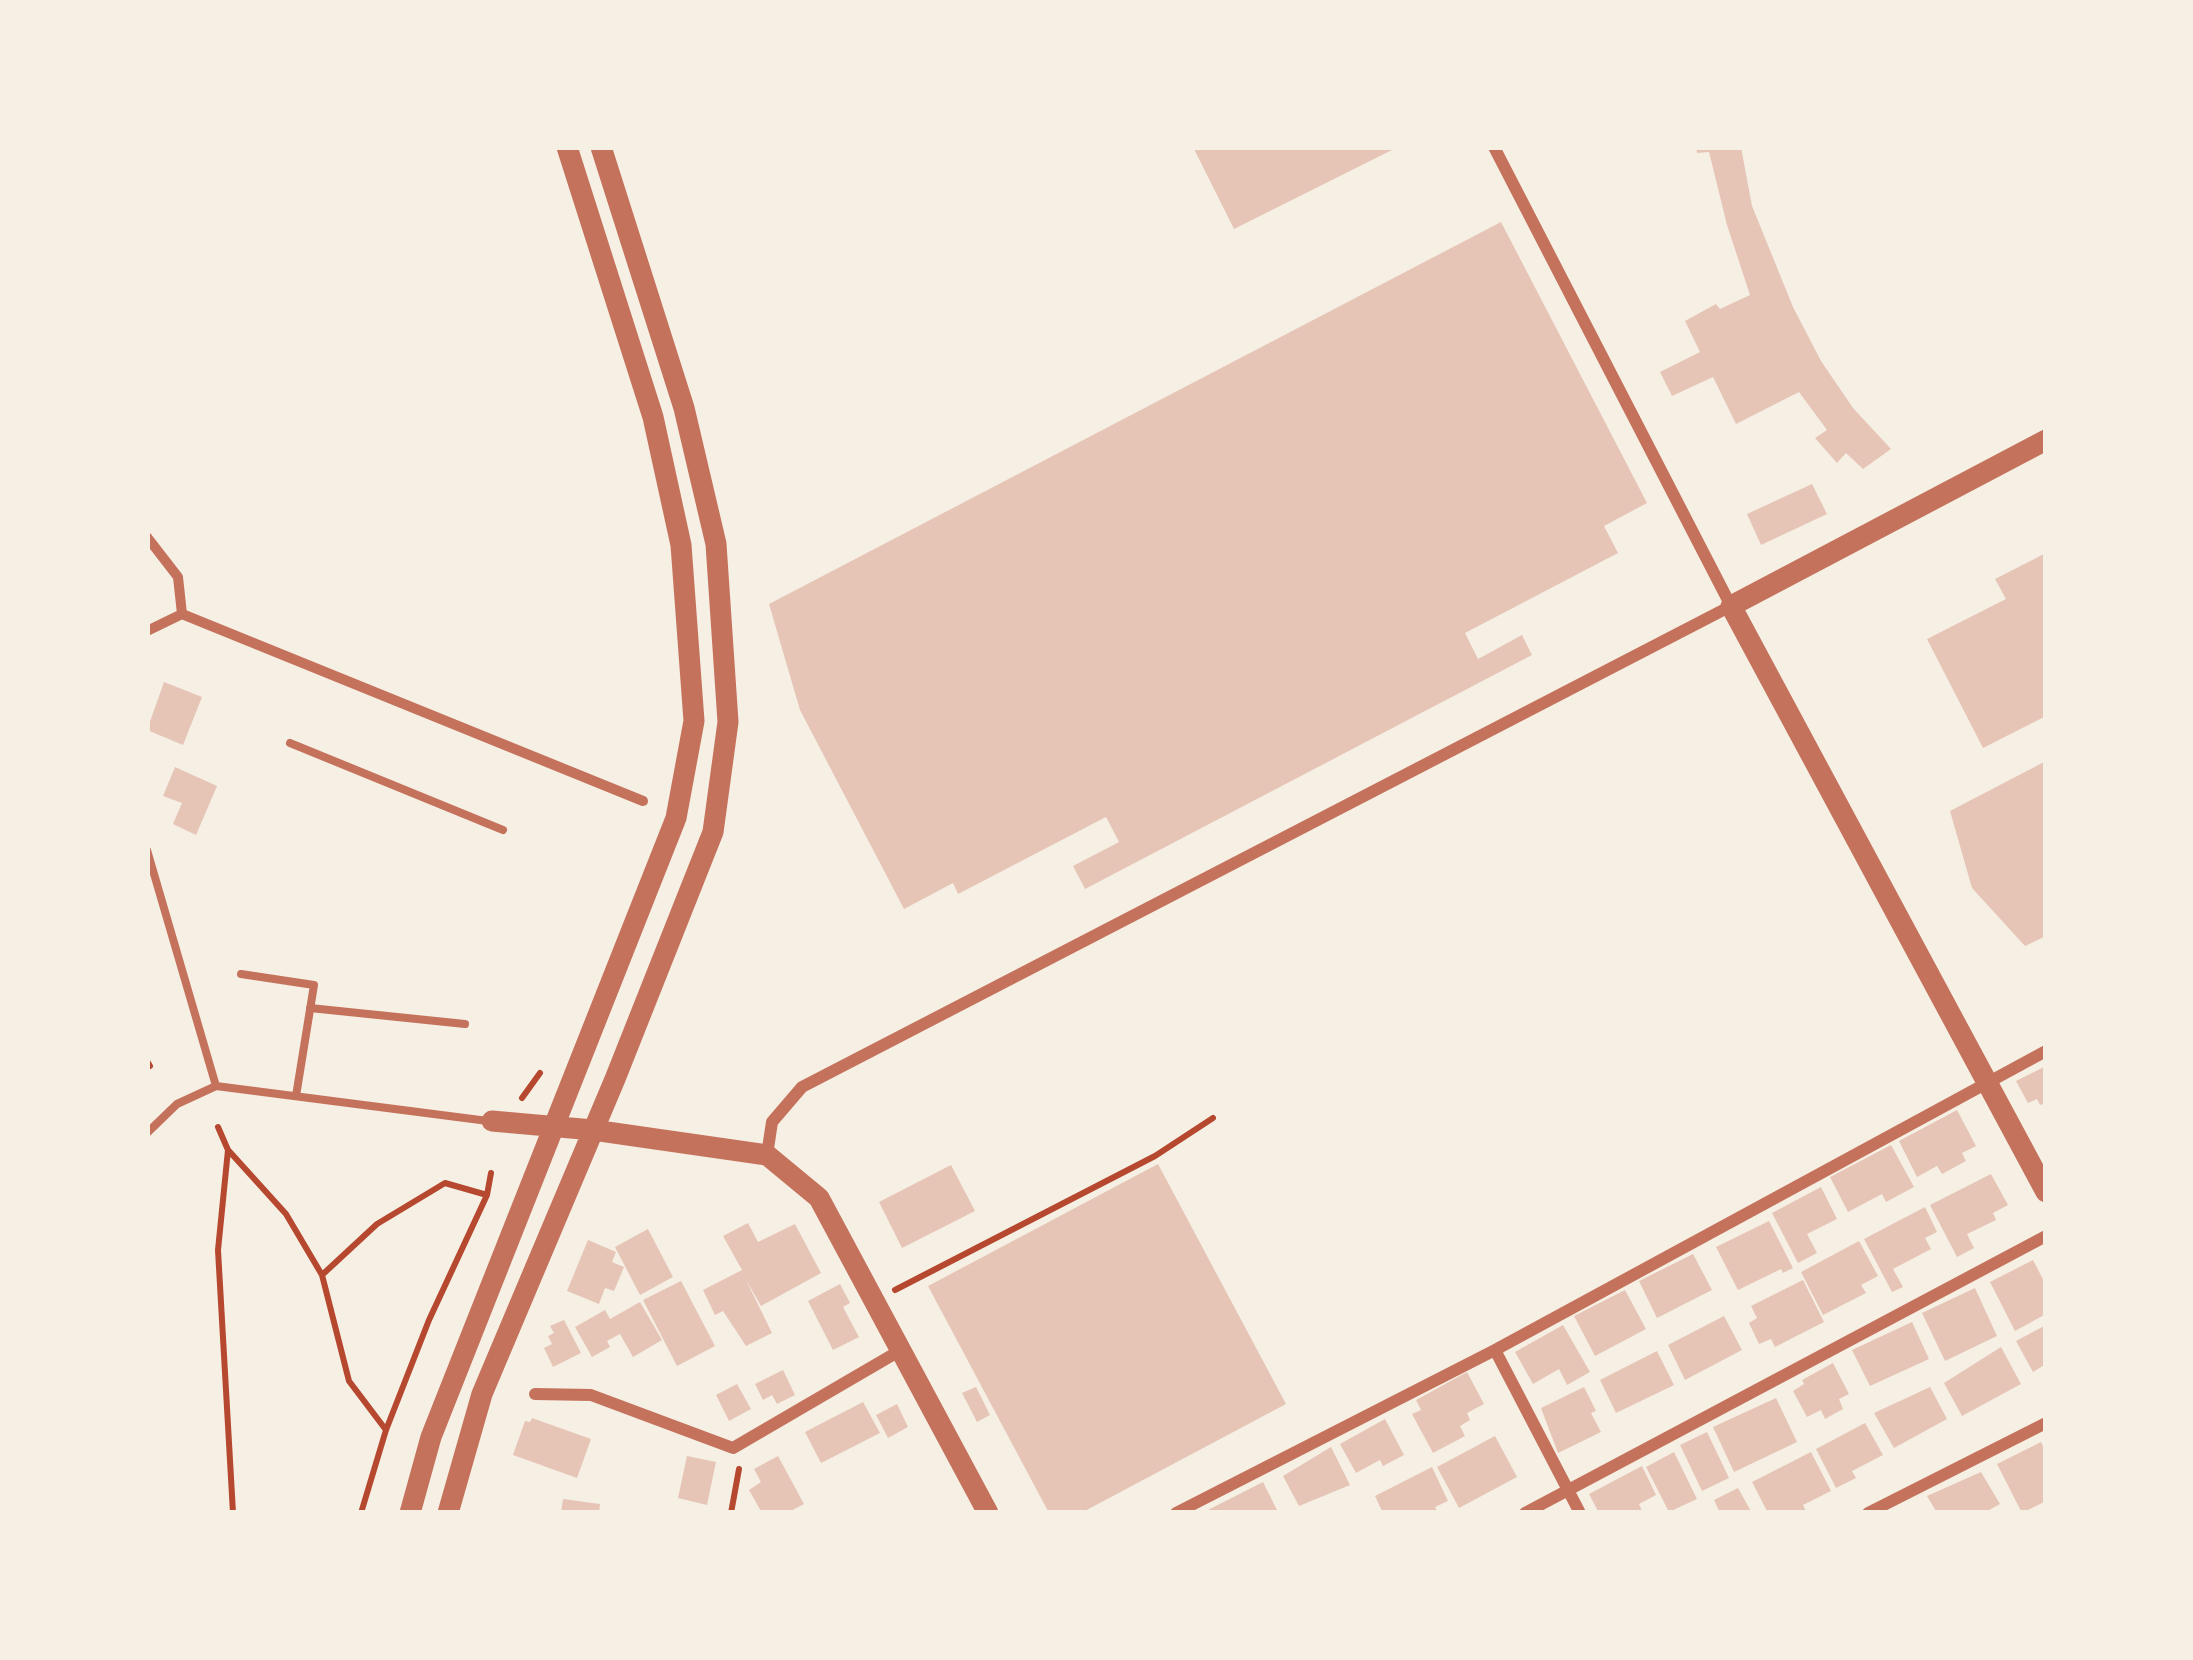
<!DOCTYPE html>
<html>
<head>
<meta charset="utf-8">
<style>
  body { margin:0 }
  #map { position:relative; width:2193px; height:1660px; overflow:hidden; background:#f6efe4; font-family:Ubuntu,sans-serif }
  canvas { display:block }
  .frame { position:absolute; inset:0; border:150px solid #f6efe4; pointer-events:none }
</style>
</head>
<body>
<div id="map">
<canvas width="2193" height="1660"></canvas>
<div class="frame"></div>
</div>
<script>
const g = document.querySelector('canvas').getContext('2d');
g.lineJoin = 'round';
function fill(path, color) {
  g.fillStyle = color;
  g.fill(path, 'evenodd');
}
function poly(rows) {
  const path = new Path2D();
  for (const r of rows) {
    path.moveTo(r[0], r[1]);
    for (let i = 2; i < r.length; i += 2) path.lineTo(r[i], r[i + 1]);
  }
  return path;
}
function stroke(path, color, width, dash) {
  g.strokeStyle = color;
  g.lineWidth = width;
  g.lineCap = dash ? 'butt' : 'round';
  g.setLineDash(dash || []);
  g.stroke(path);
}
fill(poly([
  [1193,147,1398,147,1234,229],
  [1696,147,1741,147,1752,206,1793,307,1821,361,1853,408,1891,449,1863,469,1846,453,1837,463,1815,438,1827,430,1799,392,1736,424,1713,377,1672,396,1660,372,1700,352,1685,321,1716,304,1720,309,1750,295,1727,225,1709,152,1697,153],
  [1501,222,1647,503,1604,526,1618,553,1465,633,1478,659,1522,635,1532,655,1085,889,1073,866,1119,842,1106,817,958,894,953,883,904,909,800,710,769,604],
  [1812,484,1827,514,1761,545,1747,514],
  [2046,553,2046,716,1983,748,1927,639,2006,599,1995,579],
  [164,682,202,697,183,745,147,730],
  [2046,761,2046,936,2025,946,1972,888,1950,811],
  [175,767,217,786,196,835,173,824,182,803,163,796],
  [2046,1066,2046,1103,2040,1105,2037,1099,2028,1103,2016,1081],
  [1957,1110,1976,1146,1962,1153,1966,1161,1942,1174,1937,1166,1917,1177,1899,1141],
  [1891,1145,1914,1187,1886,1202,1882,1194,1848,1212,1830,1177],
  [1158,1164,1286,1404,1081,1513,1049,1513,928,1286],
  [951,1165,975,1211,902,1248,879,1202],
  [1991,1174,2008,1205,1993,1213,1996,1220,1967,1234,1974,1248,1957,1257,1930,1205],
  [1821,1187,1837,1219,1807,1234,1817,1253,1798,1263,1772,1213],
  [1925,1207,1937,1232,1925,1238,1931,1249,1893,1269,1903,1287,1892,1292,1864,1239],
  [1769,1221,1793,1268,1783,1273,1781,1269,1738,1290,1716,1247],
  [748,1223,758,1242,795,1224,821,1273,761,1306,746,1280,772,1333,746,1346,723,1311,715,1315,703,1290,742,1270,723,1236],
  [648,1229,673,1277,640,1295,615,1247],
  [588,1240,616,1252,612,1262,624,1267,614,1291,605,1288,599,1304,567,1291],
  [1859,1241,1878,1276,1861,1285,1866,1293,1823,1315,1801,1272],
  [1693,1254,1712,1290,1657,1318,1639,1281],
  [2033,1260,2046,1285,2046,1314,2015,1331,1990,1282],
  [1803,1280,1824,1322,1775,1347,1771,1339,1759,1344,1749,1323,1757,1318,1751,1306],
  [681,1281,715,1346,677,1366,643,1300],
  [840,1284,850,1303,843,1307,859,1337,833,1350,808,1301],
  [1975,1288,1997,1336,1945,1361,1922,1313],
  [1625,1290,1646,1329,1595,1356,1574,1316],
  [640,1302,662,1340,633,1357,620,1334,607,1341,610,1347,592,1357,575,1327,605,1310,610,1319],
  [1724,1316,1742,1350,1685,1380,1668,1345],
  [564,1320,581,1353,553,1367,544,1348,552,1344,548,1336,554,1333,550,1326],
  [1912,1322,1929,1359,1870,1386,1852,1350],
  [1563,1325,1590,1372,1567,1385,1559,1369,1533,1384,1515,1352],
  [2046,1325,2046,1364,2033,1372,2016,1341],
  [2001,1347,2021,1384,1962,1416,1944,1383],
  [1657,1351,1674,1385,1616,1413,1600,1380],
  [1833,1363,1849,1394,1839,1399,1843,1409,1825,1419,1821,1410,1807,1417,1793,1391,1804,1384,1802,1380],
  [783,1370,795,1395,777,1404,772,1395,763,1400,755,1384],
  [1467,1372,1484,1404,1467,1413,1470,1420,1460,1426,1465,1436,1433,1453,1412,1414,1421,1410,1416,1400],
  [737,1384,751,1409,729,1421,716,1395],
  [976,1387,990,1415,977,1422,962,1393],
  [1584,1387,1596,1411,1591,1413,1601,1432,1558,1453,1541,1408],
  [1930,1387,1947,1419,1894,1448,1874,1413],
  [1776,1398,1797,1442,1734,1472,1713,1427],
  [863,1402,880,1433,821,1463,805,1432],
  [897,1404,908,1427,888,1438,876,1415],
  [532,1418,591,1439,577,1478,513,1455,525,1421,530,1422],
  [1385,1419,1404,1455,1383,1466,1380,1460,1356,1473,1340,1444],
  [1865,1423,1883,1455,1852,1471,1856,1478,1836,1488,1816,1449],
  [1707,1432,1729,1478,1702,1491,1680,1445],
  [1495,1436,1517,1477,1459,1508,1437,1467],
  [2041,1442,2046,1452,2046,1501,2022,1513,1997,1464],
  [1331,1447,1350,1485,1299,1506,1283,1476],
  [1674,1452,1697,1499,1669,1512,1646,1467],
  [1811,1452,1831,1491,1803,1505,1806,1511,1803,1513,1768,1513,1752,1482],
  [687,1456,716,1462,707,1505,678,1498],
  [778,1456,804,1504,787,1513,762,1513,749,1490,761,1482,754,1469],
  [1642,1466,1656,1495,1639,1504,1642,1511,1599,1513,1589,1494],
  [1432,1467,1448,1501,1435,1507,1438,1513,1383,1513,1375,1496],
  [1981,1472,2000,1504,1984,1513,1937,1513,1927,1496],
  [1263,1482,1277,1510,1271,1513,1202,1513],
  [1738,1488,1752,1513,1720,1513,1714,1500],
  [563,1499,600,1504,599,1513,561,1513]
]), '#e6c5b7');
stroke(poly([
  [147,1061,150,1066],
  [522,1098,540,1073],
  [218,1127,228,1150,218,1250,233,1513],
  [229,1151,286,1214,322,1275,349,1381,386,1430],
  [322,1275,377,1224,445,1183,487,1195],
  [895,1290,1155,1156,1213,1118],
  [361,1513,386,1430,429,1320,487,1195,491,1173],
  [731,1513,739,1469]
]), '#b5482f', 6);
stroke(poly([
  [290,743,503,830],
  [147,850,216,1086],
  [241,974,314,985,296,1096],
  [310,1008,465,1024],
  [147,1133,177,1104,216,1086,488,1121]
]), '#c5725c', 8);
stroke(poly([
  [147,537,178,577,182,614,147,631],
  [182,614,643,801]
]), '#c5725c', 10);
stroke(poly([
  [767,1155,772,1122,802,1087,1731,606,1494,147],
  [1495,1350,1580,1513],
  [535,1394,591,1395,733,1448,901,1350],
  [1176,1513,1495,1350,2046,1051],
  [1525,1513,2046,1236],
  [1868,1513,2046,1423]
]), '#c5725c', 12);
stroke(poly([
  [2046,440,1731,606,2046,1192],
  [492,1121,593,1130,767,1155,819,1198,988,1513],
  [410,1513,431,1437,676,818,694,721,681,545,653,417,567,147],
  [448,1513,482,1394,615,1079,713,832,728,722,716,544,684,408,601,147]
]), '#c5725c', 21);
</script>
</body>
</html>
